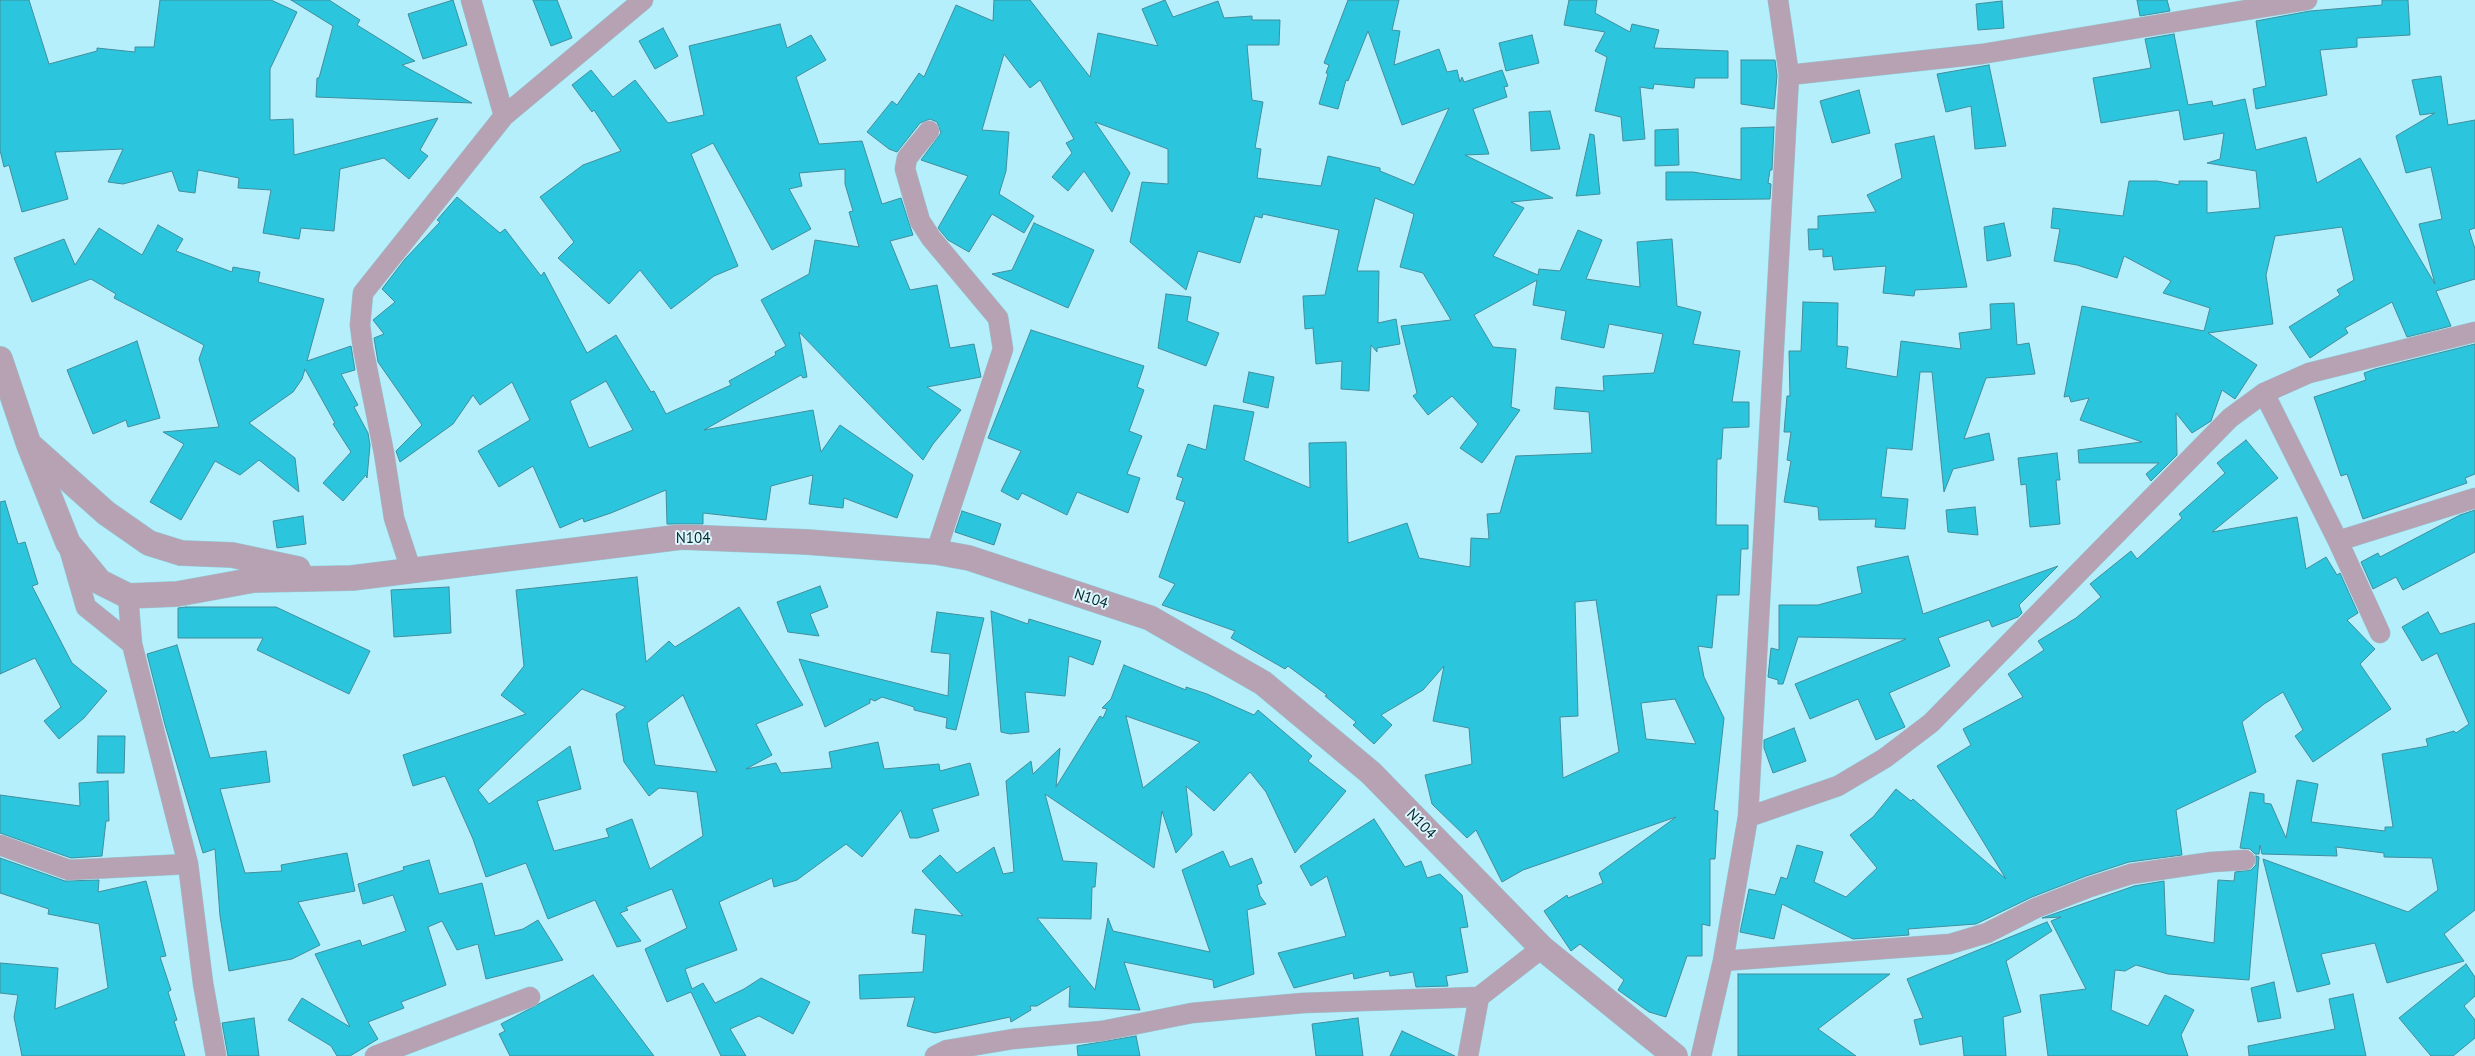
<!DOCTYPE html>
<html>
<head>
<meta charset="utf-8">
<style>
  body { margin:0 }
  canvas { display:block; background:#b4effb }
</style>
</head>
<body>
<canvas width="2475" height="1056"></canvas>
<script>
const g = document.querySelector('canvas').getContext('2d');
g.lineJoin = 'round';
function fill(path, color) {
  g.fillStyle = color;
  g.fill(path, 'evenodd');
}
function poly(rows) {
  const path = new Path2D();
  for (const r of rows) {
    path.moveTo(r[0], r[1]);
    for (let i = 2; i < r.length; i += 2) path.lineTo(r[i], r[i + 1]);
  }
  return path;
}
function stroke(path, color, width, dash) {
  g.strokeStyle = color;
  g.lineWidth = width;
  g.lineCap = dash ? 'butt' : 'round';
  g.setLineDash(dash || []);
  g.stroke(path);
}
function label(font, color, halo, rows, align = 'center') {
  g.font = font + ' "PT Sans",sans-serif';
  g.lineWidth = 4;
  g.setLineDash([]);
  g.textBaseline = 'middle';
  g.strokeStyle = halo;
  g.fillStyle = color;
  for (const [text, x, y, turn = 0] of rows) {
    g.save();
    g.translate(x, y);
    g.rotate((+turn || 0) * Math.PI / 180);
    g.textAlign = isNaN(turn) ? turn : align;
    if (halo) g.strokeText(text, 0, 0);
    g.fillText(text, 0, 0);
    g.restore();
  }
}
const building = poly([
  [0,0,29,0,49,64,97,51,97,48,135,52,135,47,154,47,160,0,271,0,297,12,270,69,270,120,293,119,294,155,438,118,420,150,428,156,409,179,384,158,340,169,334,231,301,228,299,239,263,233,271,190,238,188,239,178,198,170,195,193,179,191,172,171,123,184,108,182,123,149,55,152,68,199,22,212,9,165,4,167,0,150,0,0],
  [291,0,329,0,360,20,357,25,415,61,402,65,472,103,316,97,317,78,319,78,333,26,291,0],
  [453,0,467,45,423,59,408,14,453,0],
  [533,0,557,0,572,38,551,46,533,0],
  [994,0,1030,0,1090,77,1098,33,1158,46,1142,9,1165,0,1173,17,1218,1,1224,18,1252,16,1252,20,1280,20,1279,45,1247,45,1252,100,1263,102,1255,148,1261,149,1257,178,1321,186,1328,156,1380,168,1380,171,1414,185,1449,108,1402,125,1368,31,1348,81,1346,80,1338,109,1319,104,1328,74,1326,73,1329,65,1324,63,1348,0,1399,0,1392,30,1400,31,1394,65,1439,49,1447,72,1457,70,1460,82,1462,77,1464,82,1502,70,1508,86,1504,87,1507,97,1473,109,1489,154,1465,155,1553,198,1511,202,1524,208,1493,256,1538,275,1539,269,1560,271,1578,230,1602,240,1586,279,1640,287,1637,242,1672,239,1677,306,1701,312,1693,344,1740,351,1732,402,1749,402,1749,427,1723,428,1721,459,1717,459,1716,525,1748,525,1748,549,1741,549,1739,595,1717,595,1712,648,1698,646,1704,677,1724,718,1714,810,1718,811,1715,859,1710,859,1710,926,1702,924,1702,956,1687,956,1666,1017,1649,1012,1618,990,1624,980,1580,944,1571,951,1544,911,1567,895,1568,898,1603,883,1599,873,1676,817,1523,870,1502,882,1476,830,1467,838,1432,804,1425,775,1472,764,1469,728,1433,721,1444,666,1423,690,1381,715,1392,725,1374,744,1353,725,1356,722,1325,696,1327,695,1288,666,1285,669,1231,638,1235,631,1162,605,1175,584,1159,577,1185,502,1176,499,1183,478,1177,476,1188,444,1206,450,1214,405,1254,412,1244,460,1310,488,1309,443,1346,442,1348,543,1407,523,1419,558,1470,567,1471,538,1489,539,1487,514,1500,513,1516,456,1592,453,1589,412,1554,409,1556,387,1604,391,1603,376,1654,373,1663,334,1609,324,1604,348,1561,339,1566,311,1533,305,1537,280,1474,315,1493,347,1516,349,1511,407,1520,410,1482,463,1460,448,1478,424,1452,396,1428,415,1413,396,1417,393,1401,326,1451,320,1423,273,1400,267,1414,214,1375,198,1357,271,1379,271,1378,323,1396,319,1400,344,1377,348,1377,352,1371,345,1369,391,1341,389,1342,361,1316,364,1313,328,1305,329,1303,296,1325,295,1339,230,1263,214,1262,218,1255,216,1240,263,1198,251,1186,290,1130,242,1142,182,1168,184,1168,149,1095,122,1130,173,1112,212,1084,171,1068,191,1052,177,1072,153,1066,143,1074,139,1040,80,1030,88,1004,54,982,130,1009,132,1006,171,999,194,1034,216,1024,233,992,214,969,252,948,240,938,228,968,176,921,160,941,133,937,122,930,119,920,123,897,152,889,149,867,132,892,101,897,105,919,73,924,77,956,5,993,21,994,0],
  [1596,600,1619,752,1563,778,1560,717,1578,716,1575,602,1596,600],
  [1675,699,1696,744,1646,739,1641,703,1675,699],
  [1569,0,1597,0,1595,13,1630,32,1632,24,1659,30,1654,48,1728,51,1728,78,1695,78,1694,88,1654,84,1653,89,1640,87,1645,139,1623,141,1621,117,1595,111,1607,57,1595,51,1605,32,1564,25,1569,0],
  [2137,0,2167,0,2170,11,2140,16,2137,0],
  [2382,0,2408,0,2410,35,2357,38,2357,47,2320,50,2327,95,2256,109,2253,89,2266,86,2256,21,2310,11,2382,5,2382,0],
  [2002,1,2004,28,1978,30,1976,4,2002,1],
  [780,24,787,48,811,35,826,60,796,77,819,144,862,141,882,204,901,198,911,229,913,235,890,241,910,290,937,285,950,348,974,344,981,377,927,387,961,410,933,444,923,460,799,332,807,377,803,378,801,375,704,430,813,410,821,452,840,425,913,475,897,518,844,498,843,508,809,504,813,475,771,486,766,520,703,513,703,524,667,524,666,490,611,513,584,522,583,518,560,528,533,466,499,487,478,451,530,420,512,382,480,405,473,395,453,424,400,462,396,451,422,425,378,362,374,338,384,334,373,320,395,302,382,289,405,259,440,222,437,220,457,197,500,233,505,229,541,276,544,272,587,353,616,335,651,392,654,391,666,414,731,385,729,381,776,355,775,352,786,346,761,300,809,274,815,240,859,247,849,212,853,211,845,184,845,169,799,173,802,186,789,189,811,229,772,250,713,143,691,154,738,266,714,276,671,309,640,270,609,304,558,258,574,242,540,197,583,165,621,151,594,110,592,112,572,85,591,70,613,97,635,80,668,123,704,115,689,46,780,24],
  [606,381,633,430,589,448,570,401,606,381],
  [663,28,678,56,655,69,639,41,663,28],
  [2174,34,2188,105,2212,101,2213,106,2245,99,2256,150,2306,137,2317,183,2360,158,2435,284,2419,224,2442,219,2431,167,2406,173,2396,136,2435,113,2420,115,2412,80,2441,76,2448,125,2475,120,2475,228,2469,230,2475,249,2475,279,2436,291,2451,326,2407,337,2392,302,2345,328,2348,333,2310,358,2289,327,2340,295,2337,290,2354,280,2342,227,2275,236,2266,275,2273,324,2208,333,2257,365,2235,399,2222,390,2211,421,2192,433,2176,413,2177,455,2151,481,2146,474,2159,463,2079,463,2078,450,2142,442,2080,420,2089,398,2071,402,2069,396,2064,397,2082,306,2204,331,2210,308,2163,293,2171,281,2124,256,2117,278,2077,265,2054,261,2060,229,2051,228,2053,208,2123,216,2129,181,2157,181,2179,185,2179,181,2207,181,2207,213,2260,208,2256,171,2207,163,2220,159,2224,133,2184,140,2179,110,2101,123,2093,78,2151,68,2145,39,2174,34],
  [1532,35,1539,63,1506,71,1499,43,1532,35],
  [1741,60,1775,60,1777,76,1774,109,1741,104,1741,60],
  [1989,65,2006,146,1975,149,1971,106,1946,112,1937,74,1989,65],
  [1859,90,1870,133,1832,143,1820,101,1859,90],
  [1550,111,1560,149,1531,151,1529,112,1550,111],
  [1774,127,1772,170,1770,170,1768,183,1771,184,1770,199,1666,200,1666,172,1693,172,1741,180,1741,128,1774,127],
  [1678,129,1679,165,1655,166,1655,130,1678,129],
  [1590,134,1594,135,1600,194,1576,196,1590,134],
  [1934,136,1967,287,1915,290,1914,296,1883,293,1886,266,1834,270,1832,256,1823,257,1823,249,1809,250,1808,229,1818,229,1818,216,1876,212,1867,195,1902,178,1895,144,1934,136],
  [1034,223,1094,250,1068,308,992,274,1012,270,1034,223],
  [2004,223,2011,256,1987,261,1984,227,2004,223],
  [158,225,183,239,176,251,232,272,233,267,260,272,258,282,324,299,307,361,351,346,355,370,341,374,358,405,354,407,368,433,370,445,367,478,366,475,343,501,323,483,351,452,333,424,335,423,305,369,302,379,293,392,249,423,295,458,299,492,259,460,240,475,215,461,181,520,150,502,184,444,163,432,219,427,199,359,204,345,114,298,116,294,91,279,32,302,14,258,64,239,75,265,99,228,142,255,158,225],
  [1166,294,1191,297,1187,321,1219,333,1206,366,1158,348,1166,294],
  [1803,302,1838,303,1837,346,1848,347,1846,368,1897,377,1901,341,1961,349,1959,333,1991,329,1990,304,2014,303,2017,345,2029,343,2035,374,1986,378,1964,439,1989,433,1994,460,1953,469,1944,492,1932,372,1920,372,1912,450,1887,448,1881,497,1908,499,1905,529,1875,527,1876,519,1819,520,1818,507,1784,502,1791,461,1787,460,1791,432,1784,432,1787,396,1790,396,1789,351,1801,351,1803,302],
  [1031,330,1144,366,1137,387,1144,390,1129,431,1142,436,1127,474,1140,478,1128,513,1077,492,1067,515,1022,493,1018,500,1001,491,1021,451,988,438,1031,330],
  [137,341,160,418,128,427,126,420,93,434,67,370,137,341],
  [2475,344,2475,474,2465,478,2467,483,2363,519,2347,474,2341,476,2314,397,2366,380,2364,373,2375,369,2475,344],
  [1249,372,1274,377,1268,408,1243,402,1249,372],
  [2246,440,2278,478,2212,532,2297,517,2306,569,2326,557,2337,575,2340,573,2358,613,2347,620,2375,649,2360,664,2391,709,2313,762,2295,736,2303,730,2283,692,2264,704,2242,722,2256,772,2176,810,2182,855,2129,862,2086,876,2032,897,1976,924,1908,929,1909,935,1853,939,1782,904,1774,939,1740,932,1749,889,1775,895,1781,877,1787,879,1797,845,1823,852,1814,882,1846,897,1877,868,1850,835,1873,817,1896,789,1911,801,1913,799,2006,879,1937,766,1971,745,1963,729,2023,697,2008,674,2044,650,2038,641,2076,618,2101,597,2090,584,2131,551,2137,559,2182,518,2179,514,2225,473,2217,463,2246,440],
  [2057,453,2060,480,2056,480,2060,524,2030,527,2026,484,2021,485,2018,458,2057,453],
  [5,501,18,544,25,542,38,584,32,586,72,663,107,691,84,718,59,739,44,721,61,707,35,658,0,674,0,502,5,501],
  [1975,507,1978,535,1948,532,1946,510,1975,507],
  [2475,510,2475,552,2403,590,2396,577,2373,589,2361,562,2378,553,2380,557,2460,515,2475,510],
  [962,511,1001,524,994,545,955,532,962,511],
  [303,516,306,544,277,548,273,521,303,516],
  [1908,556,1923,614,2058,566,2019,605,2022,613,2018,617,1992,627,1989,620,1938,638,1950,666,1889,693,1905,727,1876,740,1858,699,1810,719,1795,684,1906,639,1798,637,1783,684,1778,684,1778,680,1768,677,1771,648,1779,650,1779,605,1818,605,1862,593,1857,567,1908,556],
  [637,577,646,662,669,641,675,647,739,607,803,705,756,724,772,755,746,769,776,763,781,773,832,768,829,752,878,742,884,769,939,764,940,771,970,763,979,795,932,809,939,831,918,838,910,838,901,810,862,857,846,844,797,880,774,887,772,878,719,902,737,950,685,969,692,989,703,983,715,1003,744,989,761,978,810,1002,793,1034,759,1016,730,1029,746,1056,721,1056,691,992,667,1002,645,949,687,928,672,889,626,907,628,910,620,913,641,941,617,947,595,900,548,919,526,863,486,877,473,839,445,776,413,786,403,755,526,714,501,695,524,666,516,590,637,577],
  [582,689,626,707,616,714,624,762,649,796,659,788,697,792,703,836,650,869,632,819,606,829,609,837,554,851,537,801,581,789,570,746,489,804,478,790,582,689],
  [683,695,717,772,655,765,647,723,683,695],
  [820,586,828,607,810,614,819,636,788,632,777,602,820,586],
  [449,587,451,633,394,637,391,590,449,587],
  [186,607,276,607,370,651,349,694,257,650,263,638,178,638,178,608,186,607],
  [991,611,1028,624,1029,619,1101,641,1093,665,1069,656,1065,696,1025,692,1029,732,1010,734,1001,732,991,611],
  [937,612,984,618,956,730,946,728,947,718,914,710,914,707,882,697,875,701,870,699,870,703,825,727,799,659,948,696,950,654,931,652,937,612],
  [2428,612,2440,634,2475,623,2475,910,2444,934,2464,961,2387,983,2375,943,2321,954,2330,984,2297,992,2263,859,2408,912,2438,890,2432,858,2384,857,2384,853,2336,847,2337,856,2262,854,2260,845,2259,854,2255,854,2250,849,2240,848,2250,792,2264,794,2264,803,2271,804,2286,838,2297,780,2318,784,2311,822,2385,831,2385,827,2393,827,2382,754,2428,746,2426,739,2454,731,2456,733,2469,724,2437,653,2422,661,2402,627,2428,612],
  [177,645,210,758,266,751,270,782,220,789,245,873,282,871,281,865,347,853,355,891,298,902,320,945,292,959,229,971,220,916,215,849,203,853,165,725,147,654,177,645],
  [1124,665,1186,690,1186,687,1207,694,1254,715,1258,710,1312,756,1308,761,1346,791,1295,853,1266,792,1250,772,1214,811,1186,786,1192,835,1176,853,1162,811,1154,868,1045,794,1063,861,1097,863,1095,887,1092,887,1091,919,1037,918,1095,990,1108,918,1113,931,1210,952,1182,870,1223,851,1230,867,1252,858,1262,883,1257,885,1260,896,1266,904,1247,910,1254,974,1214,988,1213,980,1124,962,1140,1010,1069,1007,1070,986,1037,1006,1030,1006,1031,1010,1011,1022,1010,1017,935,1033,907,1026,915,997,860,999,859,975,923,972,926,935,912,933,915,909,963,916,922,871,940,855,957,873,994,847,1003,874,1014,872,1006,781,1031,761,1033,774,1060,748,1056,787,1100,716,1103,718,1107,709,1102,708,1111,699,1124,665],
  [1126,716,1200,742,1143,788,1126,716],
  [1794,728,1806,761,1773,773,1764,748,1764,740,1794,728],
  [98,736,125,736,124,773,97,773,98,736],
  [108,781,109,821,106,821,102,856,71,858,0,833,0,795,80,806,79,783,108,781],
  [1374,819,1405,867,1421,861,1427,878,1440,874,1462,895,1468,927,1460,928,1468,972,1446,976,1448,986,1416,987,1413,972,1390,976,1389,971,1354,979,1353,973,1294,988,1278,953,1346,936,1327,876,1311,886,1300,866,1374,819],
  [2256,856,2259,857,2249,980,2168,974,2136,965,2125,971,2115,970,2111,1010,2148,1026,2165,995,2194,1010,2181,1035,2188,1056,2048,1056,2040,995,2086,989,2051,921,2061,917,2042,918,2134,886,2164,881,2166,935,2214,943,2218,880,2234,881,2235,872,2251,870,2256,865,2256,856],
  [0,858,65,881,99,880,98,892,146,881,166,956,160,957,171,990,168,992,177,1020,174,1021,185,1056,22,1056,14,1017,18,995,0,993,0,963,58,968,55,1009,108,988,99,924,48,914,49,909,0,893,0,858],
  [429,860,439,894,482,883,495,936,523,929,538,920,563,960,486,979,478,944,457,950,442,921,428,927,446,985,401,1002,404,1008,368,1022,378,1039,350,1056,337,1056,331,1046,288,1020,302,998,350,1027,315,954,360,940,362,946,406,931,393,895,363,904,358,884,404,870,403,867,429,860],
  [2047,922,2052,931,2006,961,2021,1012,2003,1017,2006,1056,1964,1056,1962,1036,1920,1045,1914,1020,1923,1018,1907,979,2047,922],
  [2466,964,2475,977,2475,996,2464,1006,2475,1020,2475,1038,2453,1056,2431,1056,2399,1018,2466,964],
  [1738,974,1890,974,1818,1029,1856,1056,1738,1056,1738,974],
  [593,975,654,1056,510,1056,499,1034,505,1031,501,1024,593,975],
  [2274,982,2281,1018,2258,1022,2251,988,2274,982],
  [2353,994,2366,1056,2249,1056,2248,1046,2335,1029,2329,999,2353,994],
  [254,1018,259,1056,228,1056,222,1023,254,1018],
  [1358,1018,1363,1056,1316,1056,1312,1024,1358,1018],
  [1402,1031,1455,1056,1390,1056,1402,1031],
  [1136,1036,1140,1056,1078,1056,1077,1046,1136,1036]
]);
fill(building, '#2bc6de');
stroke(building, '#428e9c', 1);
const minor = poly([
  [471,0,504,116],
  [1778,0,1789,75,1982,54,2307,0],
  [929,131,907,158,905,169,920,221,931,238,998,318,1003,349,936,552],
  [2264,393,2338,541,2380,633],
  [2338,541,2475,498],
  [69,548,86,607,132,644],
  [411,570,394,518,384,453,363,348,360,325,363,293,504,116,643,0],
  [128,596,132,644,188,864,203,983,216,1056],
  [1748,817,1838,786,1885,758,1931,723,2230,418,2264,393,2309,373,2475,332],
  [0,845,69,870,188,864],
  [1723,961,1950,944,1987,933,2036,908,2090,887,2131,874,2212,862,2245,860],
  [375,1056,530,997],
  [935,1056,947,1050,1013,1039,1102,1031,1192,1013,1303,1003,1479,997,1542,948],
  [1468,1056,1479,997],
  [1701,1056,1723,961,1748,817,1789,75]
]);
const tertiary = poly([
  [0,359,29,445,68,543,100,582,128,596,177,594,254,580,352,578,681,537,807,542,936,552,969,558,1150,618,1263,683,1371,773,1542,948,1675,1056],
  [31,446,106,513,149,543,181,553,232,555,298,569]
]);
stroke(minor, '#94cbd6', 21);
stroke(tertiary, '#94cbd6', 26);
stroke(minor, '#b7a2b4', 20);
stroke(tertiary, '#b7a2b4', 25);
label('15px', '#04252b', '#daf7fd', [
  ["N104",693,539],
  ["N104",1091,599,18],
  ["N104",1421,824,46]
]);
</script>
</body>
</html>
